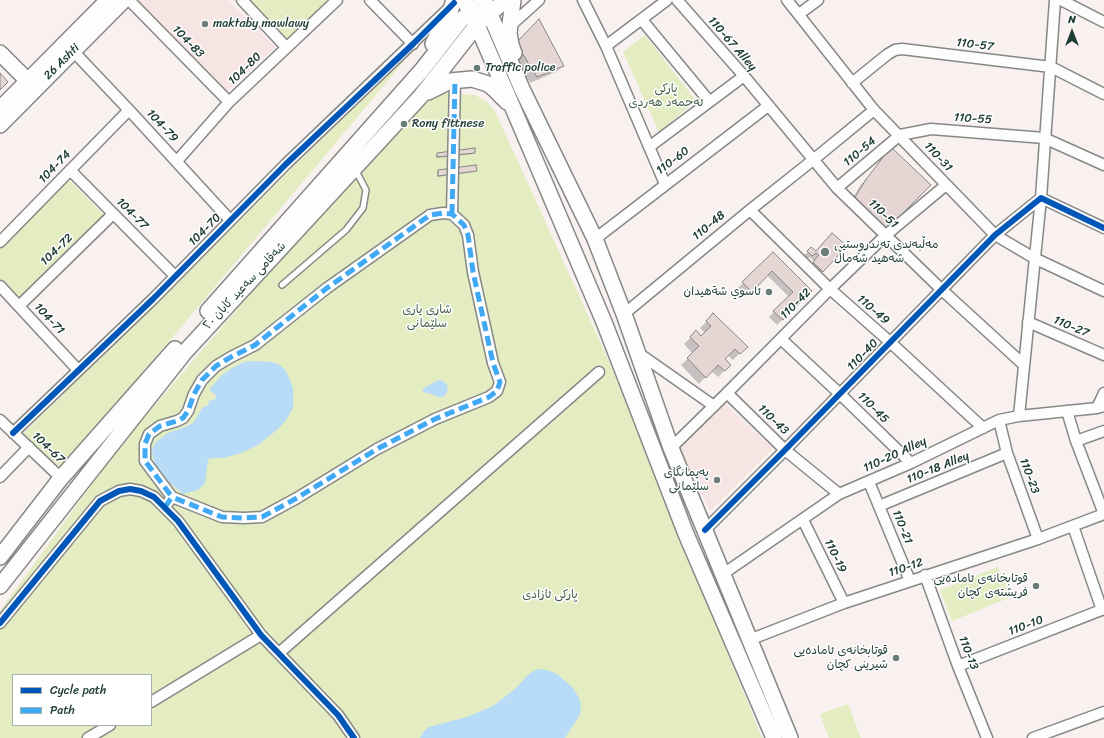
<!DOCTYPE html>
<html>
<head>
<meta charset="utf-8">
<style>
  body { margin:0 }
  #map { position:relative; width:1104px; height:738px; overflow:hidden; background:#f8f1f0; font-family:Sriracha,sans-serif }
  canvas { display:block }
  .legend { position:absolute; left:12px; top:674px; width:140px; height:52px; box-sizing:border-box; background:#fff; border:1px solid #a5b1ae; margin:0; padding:5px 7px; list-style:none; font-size:12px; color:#1f3d34 }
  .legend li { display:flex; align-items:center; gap:8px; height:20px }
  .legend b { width:20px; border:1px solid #a5b1ae }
  .north { position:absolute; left:1052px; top:12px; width:40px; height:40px; -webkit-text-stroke:3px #fff; paint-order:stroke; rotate:0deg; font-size:11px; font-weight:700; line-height:16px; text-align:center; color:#1f3d34 }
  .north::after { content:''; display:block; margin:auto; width:14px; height:18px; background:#1f3d34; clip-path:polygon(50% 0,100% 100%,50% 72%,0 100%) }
</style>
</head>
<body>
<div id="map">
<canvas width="1104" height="738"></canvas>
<ul class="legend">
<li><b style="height:5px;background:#0057b8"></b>Cycle path</li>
<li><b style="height:5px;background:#3fa9f5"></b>Path</li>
</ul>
<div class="north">N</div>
</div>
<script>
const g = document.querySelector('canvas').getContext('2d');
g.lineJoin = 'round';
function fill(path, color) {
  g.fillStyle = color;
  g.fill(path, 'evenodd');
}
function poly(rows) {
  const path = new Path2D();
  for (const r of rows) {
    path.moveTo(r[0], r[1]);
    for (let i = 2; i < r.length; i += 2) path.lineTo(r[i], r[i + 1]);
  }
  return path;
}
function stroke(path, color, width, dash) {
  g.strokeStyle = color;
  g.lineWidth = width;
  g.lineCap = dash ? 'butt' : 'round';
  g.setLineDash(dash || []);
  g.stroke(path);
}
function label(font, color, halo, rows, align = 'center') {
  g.font = font + ' Sriracha,"Playpen Sans Arabic",sans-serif';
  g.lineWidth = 3;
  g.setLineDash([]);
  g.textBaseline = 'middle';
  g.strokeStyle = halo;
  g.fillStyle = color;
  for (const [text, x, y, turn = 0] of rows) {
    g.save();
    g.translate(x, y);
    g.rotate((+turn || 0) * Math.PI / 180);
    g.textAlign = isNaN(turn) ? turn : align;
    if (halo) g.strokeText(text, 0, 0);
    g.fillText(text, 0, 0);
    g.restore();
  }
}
fill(poly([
  [135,0,227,0,276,47,226,92],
  [726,404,773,449,710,511,678,449]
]), '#f7e5e3');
fill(poly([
  [247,0,329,0,287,41],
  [645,35,696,101,659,132,623,52],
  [422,40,62,469,23,434],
  [444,93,475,95,487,102,495,111,607,357,762,738,0,738,0,611,121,444,260,283,410,118,431,100,436,96],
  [13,675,151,675,151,725,13,725],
  [69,180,106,217,20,301,0,281,0,248],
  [998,567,1011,597,952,621,940,590],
  [848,704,861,738,829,738,820,714]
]), '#e4ecc2');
fill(poly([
  [254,361,272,362,280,365,286,371,293,388,293,408,286,420,278,429,258,445,241,453,224,458,211,458,208,460,205,483,198,490,183,494,170,483,156,466,153,457,152,449,156,442,168,433,185,427,193,423,203,407,207,406,209,404,208,401,214,400,216,397,216,395,209,390,222,375,232,368,244,362],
  [438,380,443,381,447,385,448,390,445,395,443,397,437,397,432,394,423,392,423,389],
  [537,669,547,670,557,674,573,688,580,700,581,710,579,716,565,738,420,738,425,730,429,727,467,717,493,706,515,689,529,674]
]), '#b8dcf8');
fill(poly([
  [538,21,563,66,556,72,530,83,510,50],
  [891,149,930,185,880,235,849,204,860,186],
  [474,152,473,154,446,157,443,160,445,157,436,158,436,155,437,154],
  [438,170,476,171,474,172,437,177,437,172],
  [827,239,823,271,818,276,808,267,814,261,810,257,807,260,803,257,811,248,815,252],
  [773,253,811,291,777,325,769,317,789,297,767,275,746,296,738,288],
  [713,315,746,347,733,360,728,356,724,359,730,365,718,377,711,371,699,384,681,365,693,354,684,344,696,332,701,337,705,333,700,328]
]), '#0003');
const building = poly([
  [539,19,564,66,537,77,516,43,539,19],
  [0,73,8,82,0,90,0,73],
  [891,147,931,185,887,229,855,197,867,178,891,147],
  [475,148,475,153,437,157,437,153,475,148],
  [476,165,477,171,438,176,438,170,476,165],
  [832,233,847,246,823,272,813,262,819,255,816,253,812,256,807,251,811,247,816,251,832,233],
  [773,252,812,291,783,320,773,311,793,292,772,271,752,292,742,282,773,252],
  [713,313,748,347,740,354,735,349,725,359,731,365,725,371,718,365,706,378,687,358,699,346,690,337,696,330,701,336,711,326,706,321,713,313]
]);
fill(building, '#e5d6d4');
stroke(building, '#868886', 1);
const lane = poly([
  [282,285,346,230,363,208,366,190,356,171]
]);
const street = poly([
  [129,0,229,102],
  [242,0,286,47],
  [370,0,413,44],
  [583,0,606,46,665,184],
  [677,0,744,76,837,188,942,290,1024,365],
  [787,0,874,110,995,235,1034,258,1104,291],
  [1061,0,1104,22],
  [799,14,818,0],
  [642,20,709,101],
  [509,27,539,0],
  [606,46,667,0],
  [73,51,129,110,230,220],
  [852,83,888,54,895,50,902,49,1051,67,1104,94],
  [649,147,744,76],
  [177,161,229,102,337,0],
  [70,170,175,276],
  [837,188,900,135,931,129,1044,138,1104,165],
  [750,210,830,289,890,342,983,428],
  [452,214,455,80],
  [595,239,768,106],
  [0,242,129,110],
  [0,286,78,370],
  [19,306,113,214],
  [624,314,750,210,813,160,874,110],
  [1028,322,1104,355],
  [781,339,840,394,911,463],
  [637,352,714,406],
  [727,393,785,450,839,494],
  [1097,408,1104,393],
  [1067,411,1076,441,1104,514],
  [1019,416,1041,198,1055,0],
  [0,420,61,478],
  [999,420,1007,453,1038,539],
  [13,433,153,299,286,164,447,10],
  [1076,441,1104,431],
  [671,448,727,393,830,289,886,235,946,185],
  [0,477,29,447],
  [869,482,910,581],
  [879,506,1007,453],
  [165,507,172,497,145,461,145,444,149,434,160,426,177,421,183,418,188,411,194,394,202,380,216,366,231,357,255,345,327,288,430,215,443,213,452,214,464,225,468,235,473,272,493,363,500,382,497,391,489,397,435,419,377,449,297,498,262,517,244,518,222,517,172,497],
  [803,520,844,603],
  [1073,526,1102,610],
  [705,530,785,450,995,235,1041,198,1104,228],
  [723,574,839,494,911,463,999,420,1019,416,1097,408,1104,406],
  [925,575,958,666,987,738],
  [0,623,100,501,119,491,130,489,141,491,154,497,178,521,261,635,338,715,354,738],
  [749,640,844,603,1038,539,1104,514],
  [279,653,599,372],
  [958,666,1104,609],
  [151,702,261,635],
  [88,738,110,725],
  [1033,738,1104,712]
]);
const secondary = poly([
  [464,0,477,25,513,108,604,322,686,534,774,738],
  [484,0,522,89,595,239,624,314,671,448,790,738],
  [513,0,509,33,511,45,514,53],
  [433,44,451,9,454,0],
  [0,53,28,81],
  [428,92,450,81,472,79,488,84,493,88,507,102],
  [0,109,108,0],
  [0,125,124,0],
  [208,311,422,70,461,20,478,6],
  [0,557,61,478,175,349],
  [0,586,184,353,421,96,477,25,489,14,506,0]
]);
stroke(lane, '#868886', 8);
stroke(street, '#868886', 13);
stroke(secondary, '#868886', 18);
stroke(lane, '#fefdfd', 5);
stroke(street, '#fefdfd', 10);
stroke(secondary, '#fefdfd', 15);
stroke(poly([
  [452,214,455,80],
  [165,507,172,497,145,461,145,444,149,434,160,426,177,421,183,418,188,411,194,394,202,380,216,366,231,357,255,345,327,288,430,215,443,213,452,214,464,225,468,235,473,272,493,363,500,382,497,391,489,397,435,419,377,449,297,498,262,517,244,518,222,517,172,497]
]), '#3fa9f5', 5, [10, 5]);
stroke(poly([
  [13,433,153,299,286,164,413,44,454,3],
  [705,530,785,450,995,235,1041,198,1104,228],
  [0,623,100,501,119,491,130,489,141,491,154,497,178,521,261,635,338,715,354,738]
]), '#0057b8', 6);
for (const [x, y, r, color] of [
  [205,24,4,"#6b7c76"],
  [477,68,4,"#6b7c76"],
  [404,124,4,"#6b7c76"],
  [825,252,5,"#6b7c76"],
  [769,292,4,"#6b7c76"],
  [717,480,4,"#6b7c76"],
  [1036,586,4,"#6b7c76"],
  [896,658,4,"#6b7c76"]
]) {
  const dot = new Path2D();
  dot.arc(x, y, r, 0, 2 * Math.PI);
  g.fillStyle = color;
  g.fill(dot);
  stroke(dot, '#fff', 1.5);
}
label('12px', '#1f3d34', '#fff', [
  ["maktaby mawlawy",213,24],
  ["Traffic police",485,68],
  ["Rony fittnese",412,124],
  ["مەڵبەندی تەندروستیی",834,245],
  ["شەهید شەماڵ",834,259],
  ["ئاسوي شةهيدان",761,292,"right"],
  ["پەیمانگای",709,473,"right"],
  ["سلێمانی",709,487,"right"],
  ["قوتابخانەی ئامادەیی",1028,579,"right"],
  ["فریشتەی کچان",1028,593,"right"],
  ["قوتابخانەی ئامادەیی",888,651,"right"],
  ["شیرینی کچان",888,665,"right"]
], 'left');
label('12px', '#1f3d34', '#fff', [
  ["104-83",188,42,46],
  ["110-67 Alley",732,44,49],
  ["110-57",975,45,7],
  ["26 Ashti",62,62,-45],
  ["104-80",245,69,-44],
  ["110-55",973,119,4],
  ["104-79",162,126,47],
  ["110-54",860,152,-40],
  ["110-31",938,157,47],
  ["110-60",673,161,-37],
  ["104-74",55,167,-46],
  ["104-77",132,214,45],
  ["110-51",883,214,44],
  ["110-48",709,226,-40],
  ["104-70",205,230,-45],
  ["104-72",57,250,-44],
  ["شەقامی سەعید کابان ٢٠",245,286,-47],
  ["110-42",796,304,-45],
  ["110-49",873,310,41],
  ["104-71",49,319,47],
  ["110-27",1071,327,23],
  ["110-40",863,355,-46],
  ["110-45",873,408,45],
  ["110-43",773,420,44],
  ["104-67",48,448,44],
  ["110-20 Alley",895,455,-25],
  ["110-18 Alley",938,468,-22],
  ["110-23",1029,476,70],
  ["110-21",902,527,68],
  ["110-19",835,556,64],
  ["110-12",906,568,-19],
  ["110-10",1026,626,-21],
  ["110-13",968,653,69]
]);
label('12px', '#435f49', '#fff', [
  ["پارکی",666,89],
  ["ئەحمەد هەردی",666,103],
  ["شاری یاری",427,310],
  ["سلێمانی",427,324],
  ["پارکی ئازادی",550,595]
]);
</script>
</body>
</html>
